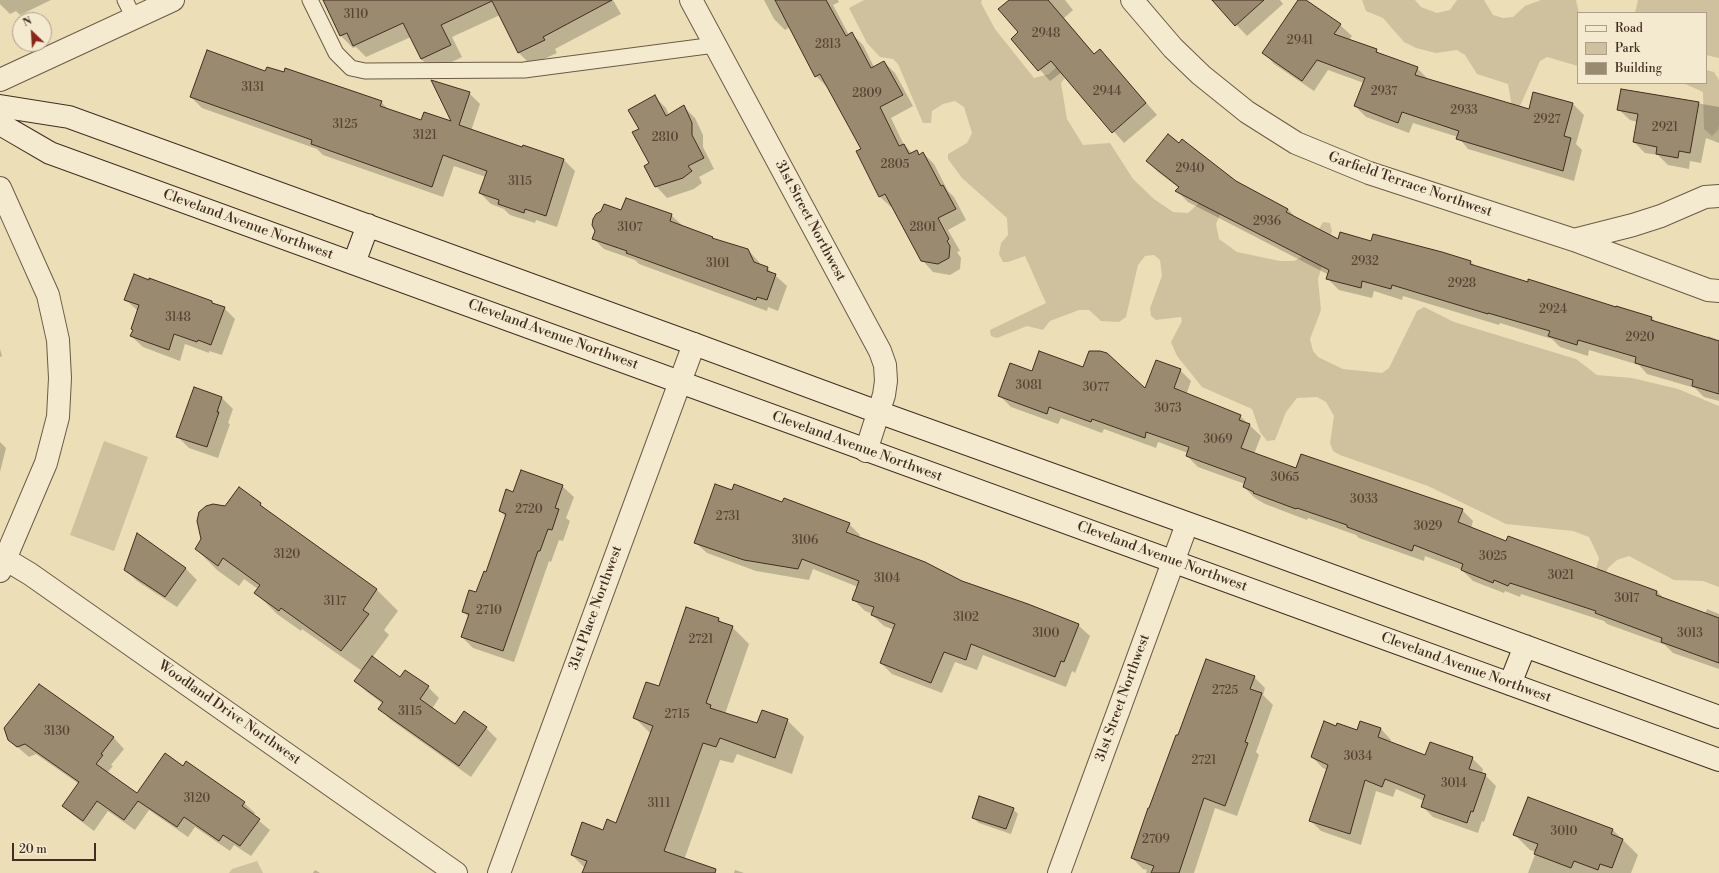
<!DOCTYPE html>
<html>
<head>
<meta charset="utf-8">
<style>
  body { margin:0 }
  #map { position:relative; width:1719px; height:873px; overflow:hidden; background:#ecdfb7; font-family:"Libre Bodoni",serif }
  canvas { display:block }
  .legend { position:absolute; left:1577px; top:12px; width:130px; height:72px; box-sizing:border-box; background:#f3ead0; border:1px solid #ac9e8a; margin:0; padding:5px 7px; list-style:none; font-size:12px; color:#422d20 }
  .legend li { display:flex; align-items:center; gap:8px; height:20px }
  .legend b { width:20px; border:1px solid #ac9e8a }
  .north { position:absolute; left:12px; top:12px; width:40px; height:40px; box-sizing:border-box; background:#f3ead0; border:1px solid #ac9e8a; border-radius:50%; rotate:335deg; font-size:11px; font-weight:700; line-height:16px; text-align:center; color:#422d20 }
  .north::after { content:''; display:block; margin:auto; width:14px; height:18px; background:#8f2418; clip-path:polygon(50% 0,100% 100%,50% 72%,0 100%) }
  .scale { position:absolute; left:12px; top:843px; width:84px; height:18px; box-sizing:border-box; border:2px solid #422d20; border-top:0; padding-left:5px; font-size:12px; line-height:14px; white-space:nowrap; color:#422d20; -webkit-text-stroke:3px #f3ead0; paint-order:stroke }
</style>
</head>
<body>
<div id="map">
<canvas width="1719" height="873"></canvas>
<ul class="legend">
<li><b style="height:5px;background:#f3ead0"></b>Road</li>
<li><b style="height:11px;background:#cfc19d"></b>Park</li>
<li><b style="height:11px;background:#9a8a6f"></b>Building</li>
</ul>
<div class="north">N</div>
<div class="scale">20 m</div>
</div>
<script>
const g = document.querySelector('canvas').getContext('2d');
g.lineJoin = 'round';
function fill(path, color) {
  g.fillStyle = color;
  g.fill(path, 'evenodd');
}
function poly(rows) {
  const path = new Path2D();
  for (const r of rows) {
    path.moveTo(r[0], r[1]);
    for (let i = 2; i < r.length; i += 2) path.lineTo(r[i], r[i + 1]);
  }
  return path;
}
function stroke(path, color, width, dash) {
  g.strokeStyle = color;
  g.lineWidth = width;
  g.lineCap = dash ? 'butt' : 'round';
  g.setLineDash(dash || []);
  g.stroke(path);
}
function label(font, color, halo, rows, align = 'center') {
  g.font = font + ' "Libre Bodoni",serif';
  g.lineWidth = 3.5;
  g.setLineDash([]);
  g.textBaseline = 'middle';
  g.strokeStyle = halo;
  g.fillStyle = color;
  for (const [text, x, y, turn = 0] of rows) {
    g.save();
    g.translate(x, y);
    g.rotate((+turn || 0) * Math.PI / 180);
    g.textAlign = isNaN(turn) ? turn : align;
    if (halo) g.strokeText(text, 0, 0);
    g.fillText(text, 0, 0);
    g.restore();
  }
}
fill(poly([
  [864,0,982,0,981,3,995,29,1034,78,1049,74,1075,49,1082,56,1061,83,1067,119,1083,145,1110,143,1133,179,1154,199,1173,212,1188,213,1218,186,1226,200,1216,224,1219,239,1237,252,1280,261,1294,261,1303,256,1323,222,1330,223,1332,231,1318,279,1321,310,1310,339,1313,351,1318,357,1343,369,1382,373,1389,368,1417,311,1424,307,1454,322,1576,359,1597,375,1632,378,1678,389,1719,406,1719,587,1703,581,1674,580,1629,556,1617,560,1608,568,1596,598,1590,591,1599,558,1589,537,1573,531,1506,524,1428,486,1340,455,1333,451,1330,443,1334,416,1326,402,1317,397,1297,398,1286,412,1275,440,1267,441,1260,432,1252,409,1202,387,1177,356,1171,342,1182,321,1181,317,1156,320,1151,316,1150,308,1162,276,1160,260,1154,255,1145,256,1138,265,1126,317,1119,322,1101,321,1089,310,1079,310,1050,321,1043,330,1027,326,997,338,991,336,990,330,1046,303,1025,256,1008,262,1003,262,999,254,1001,243,1008,235,1007,218,962,178,948,159,948,154,967,143,972,133,964,107,955,101,943,104,932,111,931,123,923,123,898,64,893,59,880,57,867,43,849,8],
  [1362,0,1415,0,1421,7,1437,13,1450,10,1457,0,1484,0,1493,15,1503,18,1513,17,1525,6,1541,0,1576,0,1579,13,1578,66,1547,57,1540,61,1520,106,1512,107,1508,84,1477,74,1465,55,1457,50,1436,53,1416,48,1404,42,1383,18,1366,11],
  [1638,0,1719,0,1719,58,1706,55,1706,13,1635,13],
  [1706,70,1714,72,1719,80,1719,126,1718,130,1712,136,1704,129,1703,92,1683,83,1706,83],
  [104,441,148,457,114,551,70,535],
  [257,861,263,873,229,873,232,869]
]), '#cfc19d');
fill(poly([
  [0,0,51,0,20,15,16,11,10,14,0,4],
  [324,0,613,0,621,14,555,49,557,53,531,65,519,53,500,15,452,37,462,57,434,71,421,59,411,37,366,57,356,47,353,48,341,36],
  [764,0,838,0,839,2,833,5,849,35,852,34,863,45,874,67,884,62,895,73,913,106,891,118,904,145,912,153,916,151,920,155,923,153,934,164,948,191,954,197,966,220,948,230,960,251,957,252,961,258,960,269,950,275,933,272,922,260,893,206,891,207,879,196,863,149,829,87,827,87,816,76,790,27,785,30,774,19],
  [1011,0,1065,0,1073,10,1064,18,1095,55,1100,51,1111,62,1157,115,1124,143,1062,72,1050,81,1012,39,1019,32],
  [1213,0,1280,0,1283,4,1247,36],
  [1340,25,1352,36,1349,40,1376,50,1381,55,1417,68,1429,80,1529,111,1534,93,1573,104,1584,115,1576,144,1582,150,1574,181,1468,149,1458,137,1413,123,1409,133,1366,117,1355,106,1364,83,1328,70,1314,91,1274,64,1263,52],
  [266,72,381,102,390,111,422,121,453,123,469,93,480,104,471,131,523,149,523,146,564,160,575,171,557,227,536,220,535,223,510,215,504,209,491,204,480,193,486,177,454,166,443,197,323,155,317,149,202,108,191,97],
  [1622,90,1719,107,1719,143,1706,138,1701,163,1690,161,1689,169,1668,165,1658,155,1645,153,1634,142,1637,122,1630,120,1618,109],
  [655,97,666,108,669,115,684,107,695,118,703,135,703,147,714,169,699,177,702,183,694,189,667,198,656,186,651,163,640,129],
  [1179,144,1235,182,1288,209,1297,219,1338,240,1372,242,1442,253,1471,262,1476,267,1616,309,1617,307,1652,318,1657,323,1707,338,1708,336,1719,340,1719,401,1704,397,1695,388,1647,374,1639,365,1589,350,1588,356,1560,347,1552,339,1500,323,1499,325,1403,296,1402,300,1374,291,1372,298,1339,290,1328,279,1329,275,1188,202,1177,191,1179,188,1158,172,1147,161],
  [622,211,671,215,683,226,715,240,748,250,759,262,761,266,767,268,787,286,778,311,768,307,767,311,639,264,635,260,604,249,593,238],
  [126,300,212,302,215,305,224,308,235,319,222,355,209,351,209,353,185,344,180,361,143,347,131,336,133,330,132,329,138,311],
  [0,349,2,356,0,357],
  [1180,370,1191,381,1186,395,1240,416,1261,436,1254,454,1296,470,1462,510,1473,521,1471,528,1507,543,1657,591,1665,600,1705,614,1707,609,1719,614,1719,669,1673,653,1665,645,1607,624,1604,621,1521,594,1520,597,1505,591,1504,593,1473,581,1462,570,1425,556,1424,561,1359,538,1356,535,1308,518,1307,520,1265,504,1255,498,1244,487,1245,484,1198,467,1187,456,1188,453,1158,442,1156,448,1104,429,1102,433,1061,418,1058,424,1011,407,1000,396,1032,372,1146,390],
  [222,398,233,409,228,423,230,424,218,458,189,448,178,437],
  [0,442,6,448,0,472],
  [562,486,574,497,566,518,570,521,563,541,559,540,551,562,549,561,514,662,473,648,462,637,469,617,463,612,477,594,486,573,506,517,500,511,514,493],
  [733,491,783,503,849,524,860,535,859,538,962,582,1078,625,1090,636,1075,673,1072,671,1066,687,983,655,977,670,955,662,942,693,892,674,881,663,894,630,884,626,872,615,873,614,865,611,854,600,858,587,813,569,809,580,756,571,707,553,695,542],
  [260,504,270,514,377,590,398,611,384,630,389,635,372,658,400,678,428,687,439,698,432,709,455,725,464,712,486,728,497,739,471,777,391,720,380,709,383,704,367,692,356,681,362,671,302,629,301,631,277,614,256,593,258,589,244,579,239,586,217,570,196,549,226,507],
  [185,568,197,580,177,607,137,581,125,570],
  [686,608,719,619,724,625,732,627,749,644,725,714,758,725,787,720,804,737,792,774,737,754,733,763,720,760,684,860,697,873,583,873,585,868,572,855,604,831,617,824,651,734,634,717,659,688],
  [1254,677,1265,688,1263,695,1273,705,1256,752,1259,755,1237,816,1215,808,1194,873,1146,873,1147,870,1143,869,1132,858,1179,737],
  [40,685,114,738,124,749,111,765,113,766,107,773,137,794,183,767,244,803,255,813,253,816,270,830,251,856,234,845,230,851,195,827,188,837,149,810,135,830,108,811,94,831,74,816,64,806,79,784,36,754,29,757,9,740],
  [1361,722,1381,729,1391,740,1390,743,1426,756,1472,758,1483,769,1482,774,1485,775,1496,786,1484,822,1482,821,1478,833,1433,817,1422,806,1424,801,1396,789,1393,797,1376,791,1361,845,1321,831,1310,820,1327,770,1323,768,1312,757,1337,727,1358,731],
  [1528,798,1613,830,1638,855,1631,873,1528,873,1536,852,1530,850,1515,835],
  [1013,809,1018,814,1011,834,979,823,973,818],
  [315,870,320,873,313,873],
  [735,870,744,873,734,873]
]), '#0003');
const building = poly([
  [323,0,612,0,543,37,545,40,518,53,492,1,441,25,451,45,421,59,403,23,353,46,347,33,340,36,323,0],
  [775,0,826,0,846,36,852,32,871,68,884,61,903,95,880,107,899,146,904,144,909,154,917,150,919,155,923,152,941,186,943,185,956,209,938,218,949,239,947,241,950,246,949,258,938,264,921,261,885,194,879,197,856,151,861,149,820,74,815,77,775,0],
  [1009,0,1048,0,1094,54,1100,49,1146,103,1112,133,1051,61,1038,71,1011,39,1018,32,998,9,1009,0],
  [1212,0,1264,0,1235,26,1212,0],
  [1298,0,1306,0,1341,24,1334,34,1377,49,1376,52,1418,67,1415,75,1529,109,1533,92,1573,103,1564,136,1571,138,1563,171,1456,139,1459,131,1402,112,1398,123,1354,106,1365,78,1317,60,1302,81,1262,53,1298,0],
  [207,50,265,71,267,67,284,72,285,68,382,101,380,106,421,120,424,112,451,121,431,80,470,92,459,125,522,147,523,145,564,159,546,216,525,209,524,213,498,204,499,200,479,193,487,171,443,155,432,187,311,144,312,140,190,97,207,50],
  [1621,89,1699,102,1690,153,1679,151,1678,158,1656,154,1657,147,1633,142,1638,114,1617,110,1621,89],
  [655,95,666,116,684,105,692,123,692,135,704,158,688,166,692,171,683,178,655,187,644,166,649,163,632,132,639,129,628,110,655,95],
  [1168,134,1179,143,1182,139,1236,181,1288,209,1286,212,1338,239,1340,232,1371,241,1373,234,1442,252,1471,261,1470,264,1528,282,1528,279,1616,307,1616,306,1652,317,1651,320,1719,341,1719,394,1692,386,1693,380,1635,363,1636,357,1578,340,1577,345,1548,336,1550,331,1488,313,1488,314,1392,285,1391,289,1362,281,1361,288,1326,279,1329,270,1175,191,1179,187,1146,161,1168,134],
  [626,198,672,214,670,221,713,237,712,238,748,249,754,262,768,267,767,271,776,274,767,300,757,297,756,300,626,253,627,251,592,239,595,231,592,225,593,219,596,214,601,211,604,204,621,210,626,198],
  [134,274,149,280,149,278,212,301,212,303,225,307,211,345,198,340,197,342,174,334,169,350,130,336,133,330,131,329,139,305,124,300,134,274],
  [1039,351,1083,367,1089,351,1100,351,1107,353,1145,388,1156,360,1181,369,1174,388,1241,415,1239,420,1250,424,1241,448,1296,468,1301,454,1413,492,1463,509,1458,522,1506,541,1508,536,1657,591,1656,595,1719,618,1719,663,1661,642,1662,638,1595,613,1596,611,1510,583,1508,586,1494,580,1493,583,1461,570,1463,564,1414,545,1412,551,1347,527,1347,525,1297,508,1296,509,1253,493,1254,492,1243,487,1246,478,1186,456,1189,447,1146,432,1145,438,1092,419,1091,422,1049,407,1047,414,998,396,1010,363,1032,371,1039,351],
  [194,387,222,397,217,412,219,412,207,447,176,437,194,387],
  [521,470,563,485,555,508,559,509,552,530,548,529,540,551,538,551,503,651,461,637,469,614,462,612,469,590,476,592,484,571,486,572,506,514,499,511,506,489,513,492,521,470],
  [715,484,732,490,734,484,782,502,784,498,850,523,846,532,925,562,962,581,1028,604,1079,624,1064,662,1061,661,1055,677,971,644,966,660,944,652,931,683,880,663,895,624,871,615,874,607,852,600,859,581,802,559,798,569,744,560,694,543,715,484],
  [239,487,261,503,260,505,377,589,363,610,369,614,341,651,281,608,279,611,254,593,260,585,223,558,218,566,195,549,201,539,197,521,199,512,206,506,213,504,225,506,239,487],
  [137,533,186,568,165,597,124,570,137,533],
  [686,607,719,618,718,621,733,626,706,703,711,705,710,708,757,723,762,710,788,719,775,758,720,738,716,747,703,743,664,851,716,869,715,873,582,873,587,861,571,855,582,822,603,830,607,819,616,823,653,726,633,718,646,682,659,686,686,607],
  [372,656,400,677,405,670,429,686,420,699,455,724,464,711,487,727,459,766,378,709,383,702,354,681,372,656],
  [1206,659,1255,676,1250,689,1262,693,1245,742,1248,743,1225,806,1204,798,1179,873,1151,873,1154,866,1131,858,1148,808,1149,808,1176,735,1178,735,1206,659],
  [39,684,114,737,101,754,103,755,96,764,137,793,165,753,183,766,186,761,245,802,242,806,260,819,240,846,223,835,219,841,184,817,177,827,138,801,124,820,97,801,83,821,62,806,79,782,25,744,17,747,8,740,4,728,39,684],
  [1324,721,1336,726,1337,723,1357,730,1360,721,1381,728,1378,737,1425,755,1430,742,1473,757,1469,769,1486,774,1473,812,1471,811,1467,823,1421,807,1425,795,1385,779,1382,787,1365,780,1350,834,1309,821,1328,765,1311,757,1324,721],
  [979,796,1014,808,1006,829,972,818,979,796],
  [1528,797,1613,829,1611,834,1623,839,1612,868,1600,864,1598,870,1574,861,1571,868,1534,854,1538,844,1513,835,1528,797]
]);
fill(building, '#9a8a6f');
stroke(building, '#422d20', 1);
const service = poly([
  [125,0,134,18],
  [310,0,336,53,351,68,365,71,524,70,715,45]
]);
const minor = poly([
  [691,0,880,351,885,365,886,381,884,395,866,451],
  [1132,0,1173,48,1201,75,1247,112,1296,143,1369,173,1574,240,1708,290,1719,291],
  [0,80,173,0],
  [0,188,48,295,58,340,60,378,58,417,46,463,0,571],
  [1574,240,1633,225,1661,216,1705,197,1719,196],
  [0,556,30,574,456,873],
  [499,873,694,344],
  [1059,873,1187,524]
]);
const secondary = poly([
  [0,106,69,117,694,344,878,412,1237,541,1719,717],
  [0,124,50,153,1719,760],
  [354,263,368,225],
  [1510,684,1525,646]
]);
stroke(service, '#6c5a46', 17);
stroke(minor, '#6c5a46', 24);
stroke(secondary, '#422d20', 24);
stroke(service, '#f3ead0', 15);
stroke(minor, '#f3ead0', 22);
stroke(secondary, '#f3ead0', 22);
label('12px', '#584434', null, [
  ["3110",356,15],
  ["2948",1046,34],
  ["2941",1300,41],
  ["2813",828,45],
  ["3131",253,88],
  ["2944",1107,92],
  ["2937",1384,92],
  ["2809",867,94],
  ["2933",1464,111],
  ["2927",1547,120],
  ["3125",345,125],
  ["2921",1665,128],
  ["3121",425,136],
  ["2810",665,138],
  ["2805",895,165],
  ["2940",1190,169],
  ["3115",520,182],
  ["2936",1267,222],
  ["3107",630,228],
  ["2801",923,228],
  ["2932",1365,262],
  ["3101",718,264],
  ["2928",1462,284],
  ["2924",1553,310],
  ["3148",178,318],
  ["2920",1640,338],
  ["3081",1029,386],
  ["3077",1096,388],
  ["3073",1168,409],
  ["3069",1218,440],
  ["3065",1285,478],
  ["3033",1364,500],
  ["2720",529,510],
  ["2731",728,517],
  ["3029",1428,527],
  ["3106",805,541],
  ["3120",287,555],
  ["3025",1493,557],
  ["3021",1561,576],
  ["3104",887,579],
  ["3017",1627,599],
  ["3117",335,602],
  ["2710",489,611],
  ["3102",966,618],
  ["3100",1046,634],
  ["3013",1690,634],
  ["2721",701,640],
  ["2725",1225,691],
  ["3115",410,712],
  ["2715",677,715],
  ["3130",57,732],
  ["3034",1358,757],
  ["2721",1204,761],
  ["3014",1454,784],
  ["3120",197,799],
  ["3111",659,804],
  ["3010",1564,832],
  ["2709",1156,840]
]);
label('14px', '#422d20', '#f3ead0', [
  ["Garfield Terrace Northwest",1410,185,19],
  ["31st Street Northwest",810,221,62],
  ["Cleveland Avenue Northwest",248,225,20],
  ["Cleveland Avenue Northwest",553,335,20],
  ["Cleveland Avenue Northwest",857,447,20],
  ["Cleveland Avenue Northwest",1162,557,20],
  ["31st Place Northwest",596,608,-70],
  ["Cleveland Avenue Northwest",1466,668,20],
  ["31st Street Northwest",1123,698,-70],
  ["Woodland Drive Northwest",229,713,35]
]);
</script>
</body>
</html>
